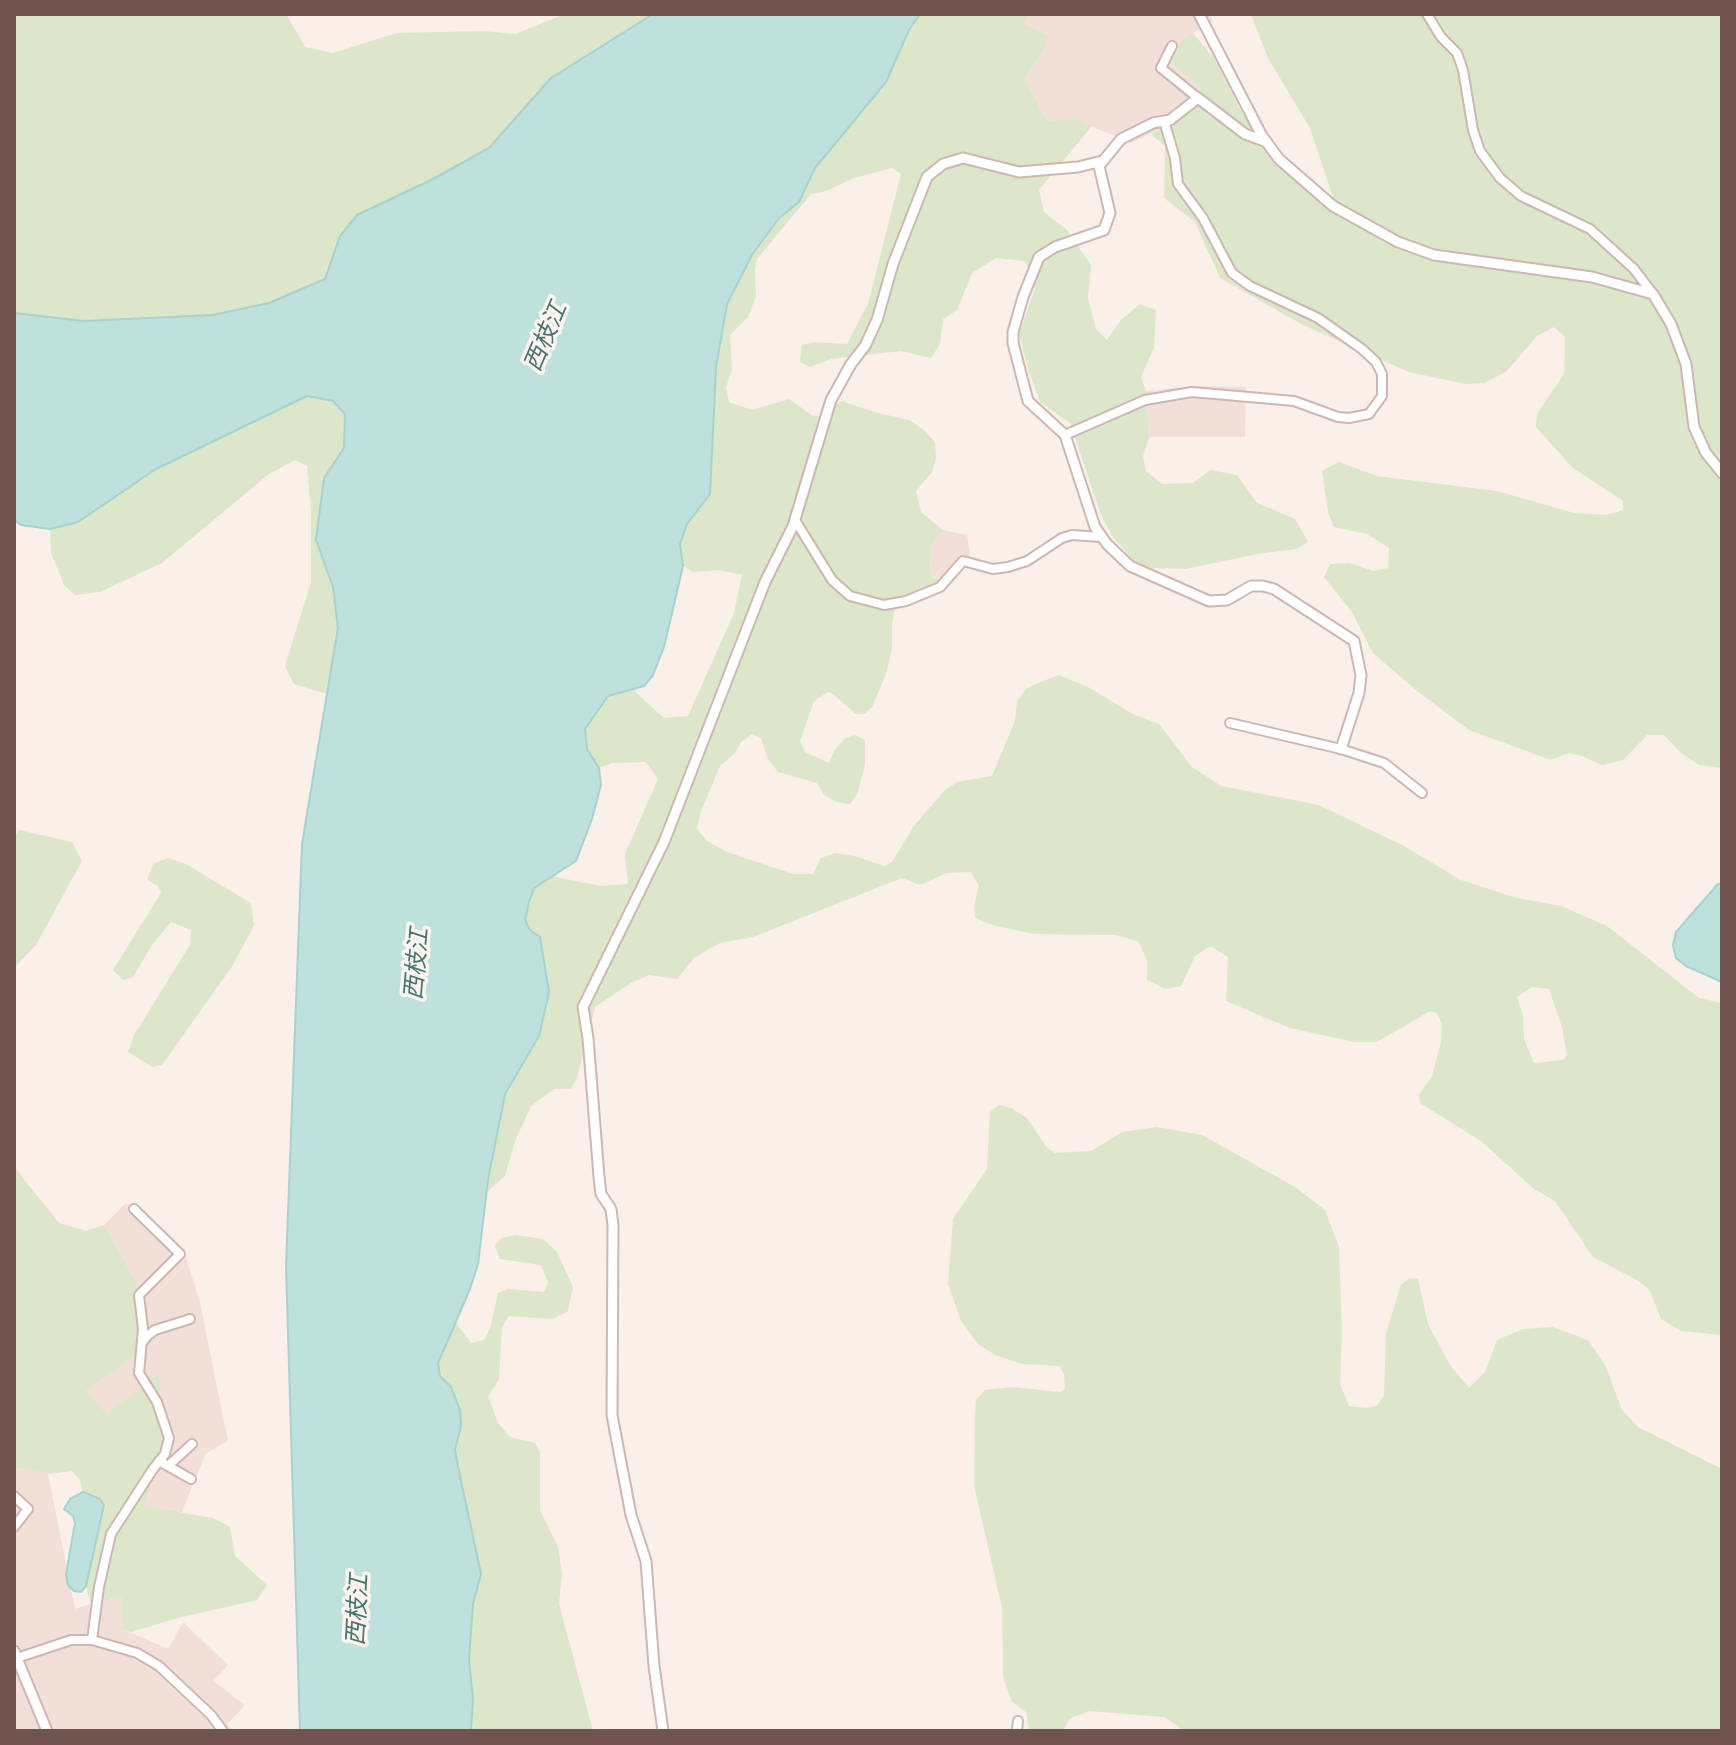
<!DOCTYPE html>
<html>
<head>
<meta charset="utf-8">
<style>
  body { margin:0 }
  #map { position:relative; width:1736px; height:1745px; overflow:hidden; background:#faefe9; font-family:Raleway,sans-serif }
  canvas { display:block }
  .frame { position:absolute; inset:0; border:16px solid #71534f; pointer-events:none }
</style>
</head>
<body>
<div id="map">
<canvas width="1736" height="1745"></canvas>
<div class="frame"></div>
</div>
<script>
const g = document.querySelector('canvas').getContext('2d');
g.lineJoin = 'round';
function fill(path, color) {
  g.fillStyle = color;
  g.fill(path, 'evenodd');
}
function poly(rows) {
  const path = new Path2D();
  for (const r of rows) {
    path.moveTo(r[0], r[1]);
    for (let i = 2; i < r.length; i += 2) path.lineTo(r[i], r[i + 1]);
  }
  return path;
}
function stroke(path, color, width, dash) {
  g.strokeStyle = color;
  g.lineWidth = width;
  g.lineCap = dash ? 'butt' : 'round';
  g.setLineDash(dash || []);
  g.stroke(path);
}
function label(font, color, halo, rows, align = 'center') {
  g.font = font + ' Raleway,"Noto Sans SC",sans-serif';
  g.lineWidth = 7;
  g.setLineDash([]);
  g.textBaseline = 'middle';
  g.strokeStyle = halo;
  g.fillStyle = color;
  for (const [text, x, y, turn = 0] of rows) {
    g.save();
    g.translate(x, y);
    g.rotate((+turn || 0) * Math.PI / 180);
    g.textAlign = isNaN(turn) ? turn : align;
    if (halo) g.strokeText(text, 0, 0);
    g.fillText(text, 0, 0);
    g.restore();
  }
}
fill(poly([
  [1028,14,1209,14,1213,21,1181,41,1202,90,1182,119,1131,143,1075,119,1047,121,1025,79,1046,46,1024,24],
  [1195,386,1246,387,1245,437,1149,437,1146,391],
  [943,530,967,535,970,554,952,582,930,576,931,546],
  [126,1203,184,1250,200,1303,228,1441,206,1453,181,1514,142,1506,164,1443,158,1374,107,1414,86,1391,156,1340,135,1280,104,1225],
  [14,1467,48,1474,75,1609,121,1595,123,1629,168,1649,183,1622,228,1665,213,1681,245,1705,227,1724,231,1731,14,1731]
]), '#f1dfd8');
fill(poly([
  [14,14,286,14,305,47,333,53,397,33,483,31,515,34,565,14,653,14,551,78,489,148,340,236,325,279,269,303,213,315,84,321,14,313],
  [920,14,1028,14,1024,24,1048,36,1046,46,1025,79,1047,121,1075,119,1092,126,1039,190,1044,212,1066,229,1091,265,1088,299,1096,329,1107,340,1121,320,1140,304,1156,310,1154,347,1141,377,1146,391,1149,437,1143,456,1146,471,1162,484,1193,483,1210,470,1237,475,1257,503,1295,519,1308,542,1296,549,1257,554,1186,569,1152,568,1134,561,1112,536,1100,512,1070,423,1040,402,1029,372,1019,334,1035,289,1025,261,996,258,972,273,957,310,943,319,940,344,931,358,901,351,831,359,810,367,800,362,802,345,813,342,847,344,868,304,901,174,892,168,854,178,826,191,811,194,757,259,755,269,756,296,748,317,730,335,732,370,726,387,729,402,752,410,789,399,813,416,820,416,842,401,878,413,909,420,924,430,935,442,936,458,932,472,916,491,921,512,943,530,931,546,930,576,942,580,939,584,896,598,892,625,892,649,886,674,872,707,864,714,856,714,833,694,828,692,814,701,800,741,805,752,829,763,834,751,844,739,855,735,865,740,865,765,857,794,850,804,837,802,824,795,817,783,778,772,768,759,761,738,752,734,741,742,735,753,720,766,700,814,697,829,707,841,727,852,793,874,813,874,821,858,835,853,855,856,885,866,892,862,914,826,944,791,957,782,992,776,1015,721,1017,701,1027,688,1058,675,1088,687,1133,714,1159,724,1192,767,1221,786,1319,805,1404,846,1461,880,1517,898,1561,906,1607,926,1699,998,1722,1003,1722,1335,1681,1331,1661,1319,1650,1291,1639,1281,1593,1257,1555,1201,1534,1189,1481,1141,1420,1103,1419,1095,1432,1076,1441,1042,1442,1024,1437,1013,1430,1011,1377,1042,1354,1042,1290,1028,1226,1001,1228,957,1210,946,1195,956,1181,986,1166,989,1147,980,1147,961,1139,942,1117,935,1035,934,992,925,975,918,974,906,979,886,971,872,946,873,920,885,902,878,753,937,720,943,695,957,677,979,649,975,631,983,595,1007,577,1078,571,1089,554,1089,531,1106,515,1141,505,1176,487,1192,505,1094,521,1066,549,992,540,937,530,930,525,920,534,888,551,876,601,886,628,884,625,854,658,779,646,762,612,763,599,768,587,749,585,729,608,696,631,688,664,718,688,716,734,613,742,575,719,570,694,572,683,566,680,544,687,524,710,494,716,367,727,304,752,255,779,218,799,202,815,168,886,82,909,30],
  [1532,987,1549,989,1562,1027,1567,1055,1563,1060,1534,1063,1524,1039,1523,1016,1517,997],
  [1251,14,1722,14,1722,768,1699,765,1681,753,1664,735,1647,735,1623,760,1602,765,1579,755,1568,753,1551,760,1469,730,1416,690,1373,653,1352,612,1324,577,1330,564,1349,563,1373,571,1388,568,1389,548,1367,534,1334,527,1328,512,1322,471,1339,462,1377,476,1497,491,1574,513,1607,515,1623,510,1623,501,1573,468,1536,427,1537,414,1564,374,1565,337,1554,327,1537,336,1506,372,1484,383,1465,384,1409,372,1303,325,1220,278,1195,222,1164,198,1165,146,1151,134,1182,119,1202,90,1172,62,1181,41,1193,33,1215,60,1239,107,1267,152,1281,166,1334,200,1310,128,1268,58],
  [307,396,333,401,345,414,344,448,324,478,316,540,333,587,338,628,327,694,294,684,285,666,311,582,311,510,307,466,295,460,269,474,162,563,100,592,75,595,64,585,51,553,50,529,78,522,156,469],
  [19,830,72,842,82,861,36,945,14,968,14,838],
  [168,858,186,864,251,903,254,925,233,965,162,1065,152,1067,128,1052,134,1035,190,945,191,930,171,922,152,945,133,977,123,980,113,970,161,893,158,886,147,880,153,864],
  [999,1105,1011,1108,1027,1118,1047,1148,1055,1153,1091,1151,1122,1132,1157,1127,1202,1135,1295,1187,1325,1210,1339,1247,1342,1333,1340,1384,1349,1406,1366,1408,1377,1406,1384,1395,1386,1333,1401,1285,1409,1278,1418,1279,1428,1324,1450,1365,1469,1388,1485,1372,1497,1340,1523,1329,1552,1327,1588,1340,1605,1365,1622,1410,1638,1427,1722,1469,1722,1731,1181,1731,1178,1726,1164,1717,1089,1711,1069,1719,1063,1731,1029,1731,1026,1712,1012,1702,1003,1677,1002,1608,974,1485,975,1415,976,1400,985,1390,1012,1387,1060,1392,1065,1389,1064,1375,1060,1366,1022,1364,995,1355,978,1344,961,1321,948,1284,953,1219,987,1169,990,1112],
  [14,1167,59,1223,86,1231,104,1225,135,1280,156,1340,86,1391,107,1414,159,1373,164,1443,143,1506,213,1518,230,1527,235,1556,267,1585,257,1600,178,1618,131,1632,123,1629,121,1596,91,1605,86,1586,104,1505,100,1499,83,1492,80,1480,72,1471,48,1474,14,1467],
  [515,1235,543,1239,557,1252,573,1287,568,1311,553,1319,509,1316,502,1327,499,1379,488,1397,498,1423,510,1437,535,1443,540,1453,540,1510,558,1547,562,1574,559,1604,593,1731,471,1731,473,1699,469,1660,473,1604,481,1573,457,1462,455,1449,461,1426,451,1387,440,1376,438,1363,456,1323,471,1343,484,1340,490,1329,498,1293,508,1289,544,1292,548,1282,541,1265,500,1259,495,1246,501,1238]
]), '#dce6c9');
const water = poly([
  [653,14,920,14,909,30,886,82,815,168,799,202,779,218,752,255,727,304,716,367,710,494,687,524,680,544,683,566,664,647,653,675,644,686,608,696,585,729,587,749,599,768,601,785,592,819,576,861,534,888,529,902,525,920,530,930,540,937,549,992,539,1036,505,1094,488,1180,478,1264,470,1289,438,1363,440,1376,451,1387,460,1410,461,1426,455,1449,457,1462,481,1574,473,1604,469,1660,473,1699,471,1731,300,1731,286,1266,302,844,338,628,333,587,316,540,324,478,344,448,345,414,333,401,307,396,156,469,78,522,50,529,21,525,14,520,14,313,84,321,213,315,269,303,325,279,340,236,357,215,431,180,489,148,551,78,653,14],
  [1718,884,1722,884,1722,982,1686,966,1676,958,1673,945,1676,932,1718,884],
  [83,1492,100,1499,104,1505,86,1586,81,1592,74,1591,68,1585,66,1574,75,1523,73,1516,64,1509,70,1499,83,1492]
]);
fill(water, '#bfe1de');
stroke(water, '#a7d2ce', 2);
const minor = poly([
  [1427,14,1441,37,1457,53,1463,70,1473,130,1480,151,1500,178,1521,196,1590,229,1634,269,1653,294],
  [1172,46,1161,68,1198,98],
  [1065,435,1145,400,1192,392,1294,401,1338,417,1349,418,1369,414,1382,396,1382,374,1376,362,1362,349,1318,318,1250,286,1232,273,1203,218,1178,184,1175,158,1164,121],
  [795,520,832,580,850,596,884,605,906,601,940,587,963,561,993,569,1008,567,1027,561,1062,538,1072,535,1101,537],
  [1230,723,1341,749,1384,763,1422,793],
  [142,1343,147,1336,155,1330,190,1319],
  [159,1461,191,1479],
  [168,1466,192,1444],
  [14,1496,28,1509,14,1527],
  [92,1640,99,1587,111,1534,153,1469,165,1454,169,1438,157,1402,139,1373,143,1329,139,1295,180,1254,134,1209],
  [17,1658,71,1640,92,1640,137,1653,159,1666,211,1715,223,1731],
  [1017,1731,1018,1721]
]);
const tertiary = poly([
  [1199,14,1262,136,1279,159,1333,206,1398,242,1434,255,1592,277,1653,294,1671,324,1686,364,1694,427,1706,453,1722,473],
  [1267,142,1245,134,1198,98,1170,120,1153,123,1121,139,1099,166,1110,213,1104,230,1055,247,1039,257,1023,297,1013,332,1013,343,1028,401,1065,435,1095,527,1107,544,1130,566,1209,601,1227,600,1251,586,1263,586,1274,589,1354,641,1361,675,1359,693,1341,749],
  [14,1651,47,1731],
  [663,1731,654,1666,646,1561,631,1515,612,1415,613,1225,611,1209,601,1194,599,1177,588,1038,583,1007,664,842,765,582,793,526,831,400,851,364,865,346,877,320,893,264,927,177,943,164,963,158,1019,172,1078,167,1102,161]
]);
stroke(minor, '#cdb7b3', 12);
stroke(tertiary, '#cdb7b3', 13);
stroke(minor, '#fff', 8);
stroke(tertiary, '#fff', 9);
label('italic 24px', '#457570', '#fdf4ef', [
  ["西枝江",546,337,-67],
  ["西枝江",417,964,-85],
  ["西枝江",358,1610,-87]
]);
</script>
</body>
</html>
